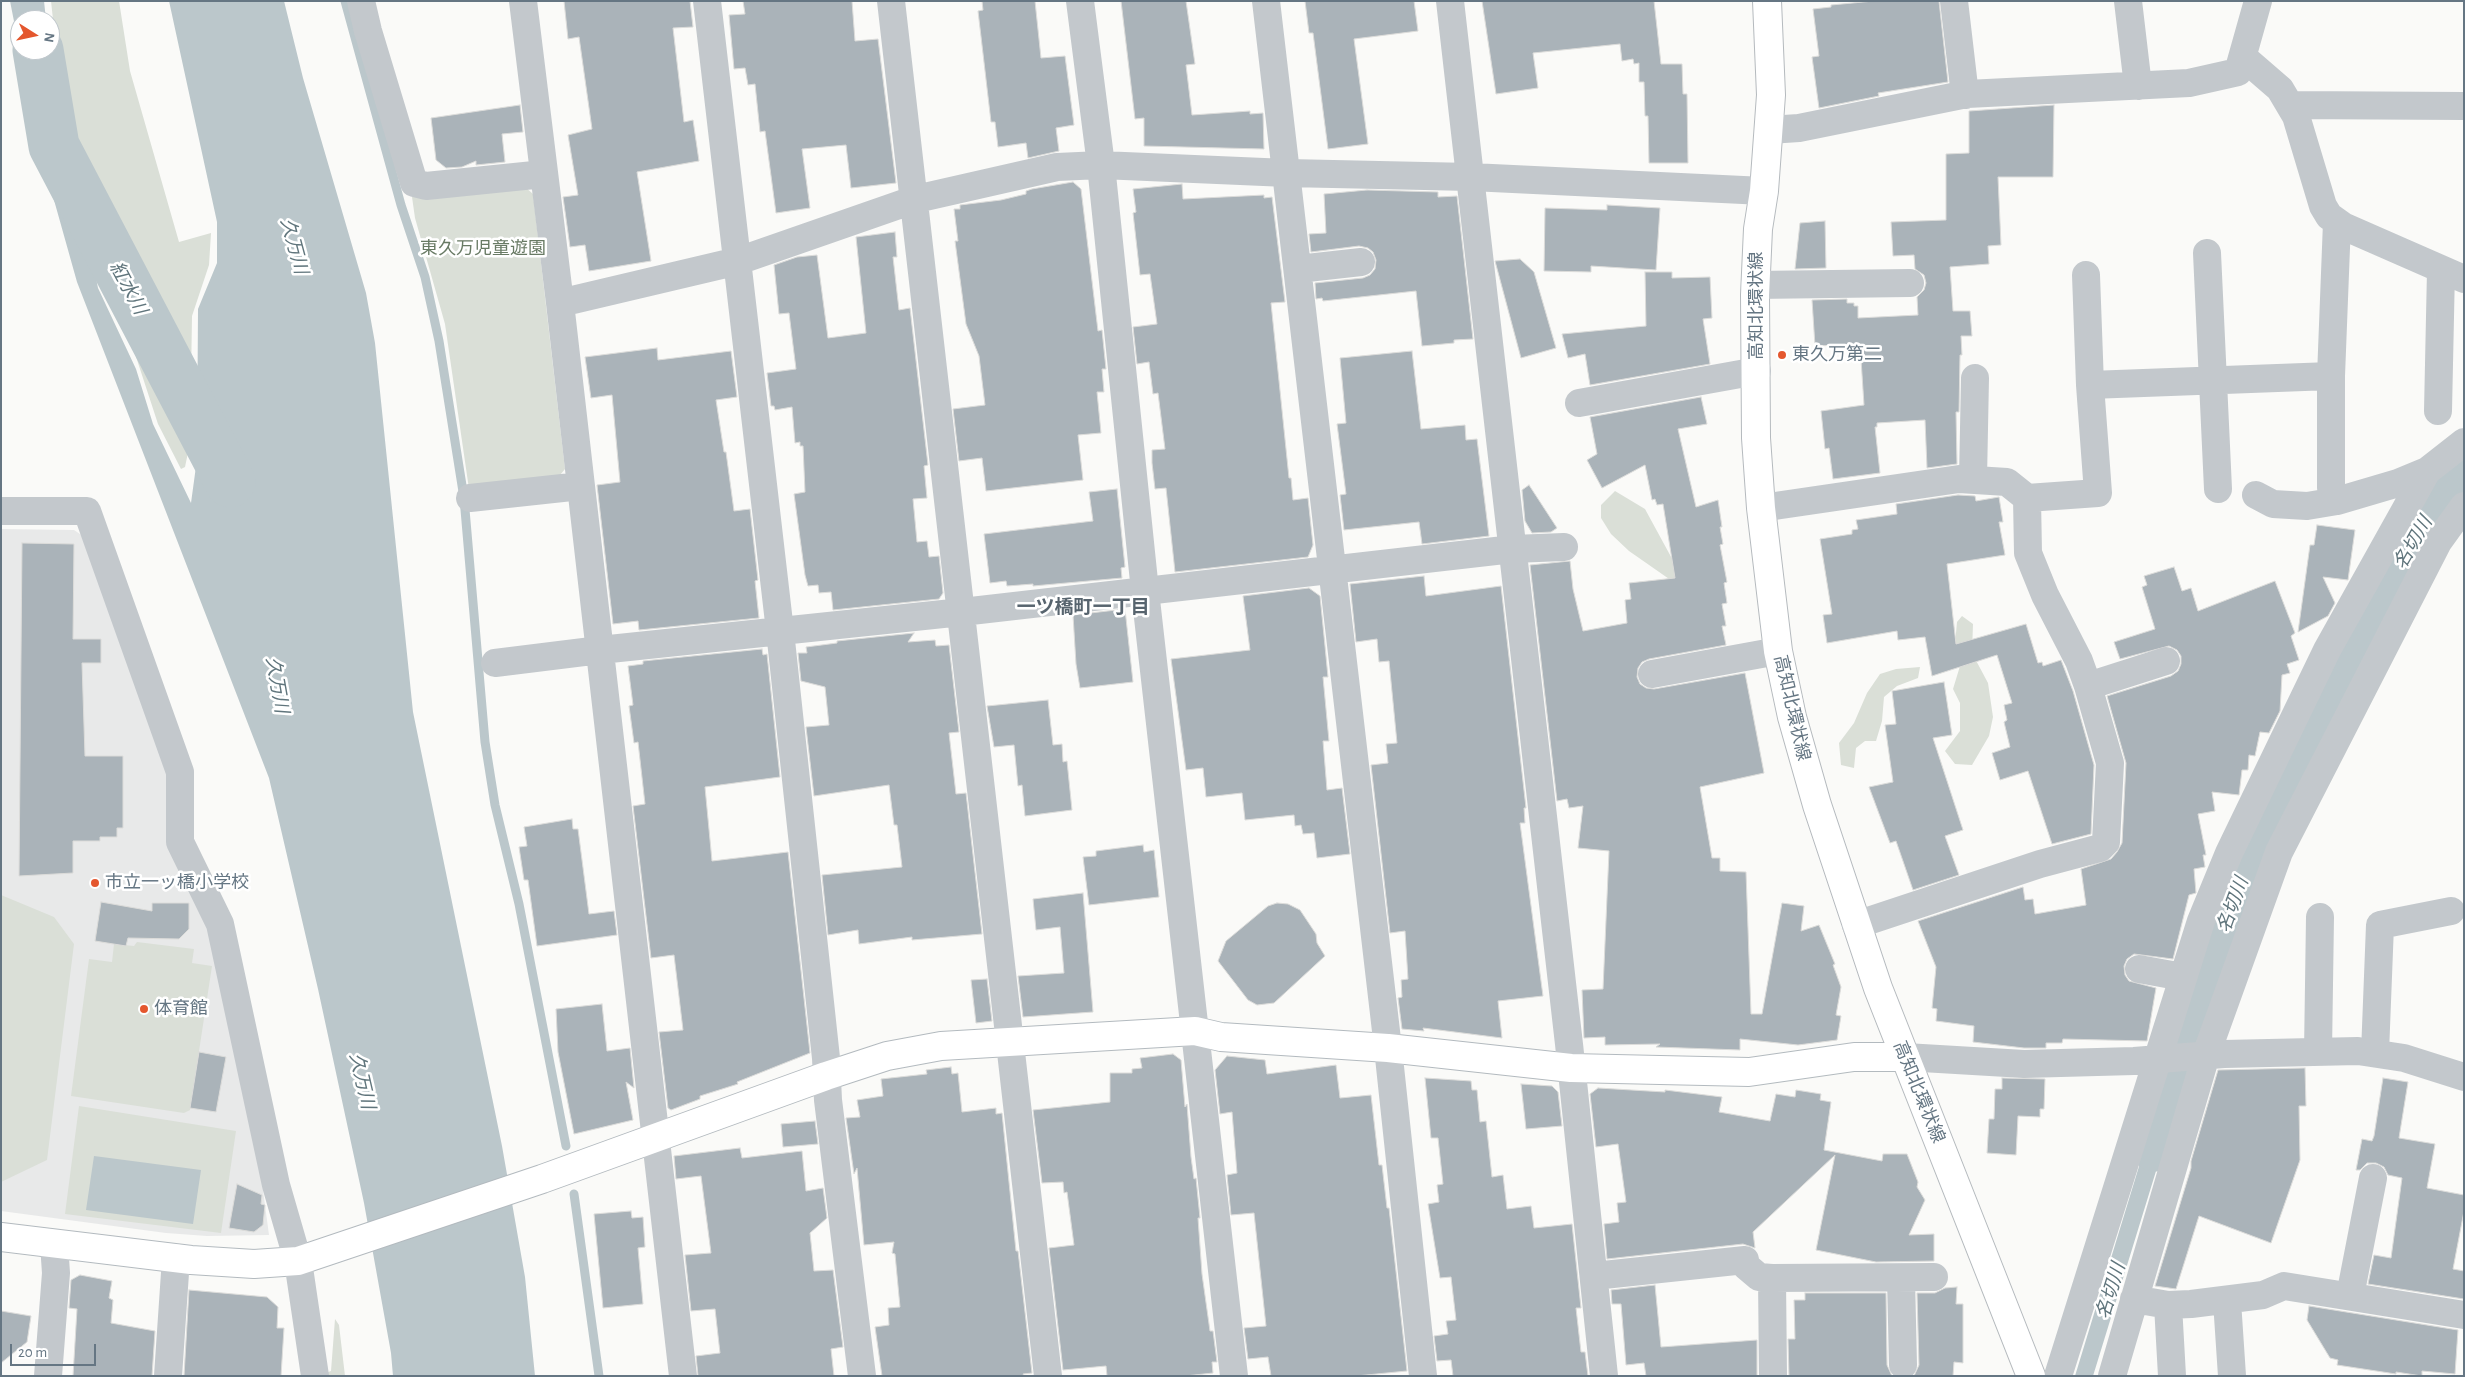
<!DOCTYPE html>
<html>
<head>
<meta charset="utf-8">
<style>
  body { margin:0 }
  #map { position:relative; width:2465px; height:1377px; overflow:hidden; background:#fafaf8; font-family:"Alegreya Sans",sans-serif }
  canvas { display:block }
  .frame { position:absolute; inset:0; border:2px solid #657683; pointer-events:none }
  .north { position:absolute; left:10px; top:10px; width:50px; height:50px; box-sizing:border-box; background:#fff; border:1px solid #c1c8cd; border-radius:50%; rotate:100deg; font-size:14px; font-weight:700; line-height:20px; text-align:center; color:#657683 }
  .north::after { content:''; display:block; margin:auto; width:18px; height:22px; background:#e4572e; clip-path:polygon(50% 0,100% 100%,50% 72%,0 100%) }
  .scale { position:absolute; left:10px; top:1344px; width:86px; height:22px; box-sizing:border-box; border:2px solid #657683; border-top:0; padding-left:6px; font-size:15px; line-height:18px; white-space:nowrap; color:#657683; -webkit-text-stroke:4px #fff; paint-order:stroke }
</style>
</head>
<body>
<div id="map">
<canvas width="2465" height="1377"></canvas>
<div class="frame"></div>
<div class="north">N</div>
<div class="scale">20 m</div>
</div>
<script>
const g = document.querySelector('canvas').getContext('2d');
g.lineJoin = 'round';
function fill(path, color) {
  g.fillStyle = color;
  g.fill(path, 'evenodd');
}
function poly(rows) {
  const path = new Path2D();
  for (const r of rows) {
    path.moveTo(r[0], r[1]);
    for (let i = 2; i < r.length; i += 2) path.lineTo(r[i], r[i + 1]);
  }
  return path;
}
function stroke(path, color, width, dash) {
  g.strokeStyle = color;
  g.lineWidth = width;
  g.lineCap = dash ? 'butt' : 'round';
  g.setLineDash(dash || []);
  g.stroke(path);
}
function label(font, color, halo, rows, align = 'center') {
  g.font = font + ' "Alegreya Sans","Noto Sans JP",sans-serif';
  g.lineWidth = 5;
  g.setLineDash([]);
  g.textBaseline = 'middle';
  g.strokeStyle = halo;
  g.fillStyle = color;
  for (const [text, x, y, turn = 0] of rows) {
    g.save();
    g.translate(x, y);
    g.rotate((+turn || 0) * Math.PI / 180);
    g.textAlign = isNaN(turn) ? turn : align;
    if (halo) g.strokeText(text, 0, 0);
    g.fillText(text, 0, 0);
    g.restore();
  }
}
fill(poly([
  [1,529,74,530,86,538,169,778,212,945,260,1168,269,1235,207,1236,166,1233,1,1211]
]), '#e8e9e9');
fill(poly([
  [51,1,119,1,130,71,179,242,211,233,209,265,192,316,190,443,185,467,181,469,158,424,123,317,109,286,55,38],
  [524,186,533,194,565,469,556,480,469,489,445,324,415,218,412,197],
  [1615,491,1645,509,1676,566,1699,581,1672,581,1629,551,1611,534,1601,518,1601,505],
  [1962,616,1973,624,1972,653,1988,683,1993,717,1989,736,1972,765,1955,764,1945,751,1960,731,1960,703,1953,689,1960,666,1954,648,1956,633,1957,622],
  [1920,667,1918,678,1897,686,1884,697,1882,721,1876,741,1865,741,1856,748,1854,768,1841,765,1839,743,1854,723,1867,693,1880,674,1896,669],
  [1,895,54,917,74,944,47,1160,1,1182],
  [137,942,194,949,192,963,212,966,190,1110,184,1113,71,1096,89,959,112,962,114,944,134,946],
  [79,1106,236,1131,221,1233,65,1214],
  [335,1319,339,1325,345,1376,322,1376,322,1374,331,1371]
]), '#dadfd7');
fill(poly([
  [10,1,44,1,46,20,20,20,20,50,50,50,50,45,98,288,136,369,153,424,191,503,197,459,198,309,217,263,217,222,169,1,284,1,303,78,366,293,375,343,413,712,502,1146,525,1277,535,1376,393,1376,391,1353,364,1203,318,989,269,778,77,282,38,143],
  [2166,1078,2184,1080,2093,1376,2075,1376],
  [94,1156,201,1170,193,1224,86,1210]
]), '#bbc7cb');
stroke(poly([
  [345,1,401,205,425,277,439,341,464,498,485,742,495,805,519,904,566,1146],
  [574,1194,599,1376]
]), '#bbc7cb', 9);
stroke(poly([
  [38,50,54,146,230,482],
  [2155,1146,2224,925,2261,828,2421,524,2464,471]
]), '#bbc7cb', 51);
const building = poly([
  [564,1,690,1,693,27,673,28,684,122,693,120,699,161,637,172,651,261,589,271,585,245,570,247,563,197,578,195,568,135,592,129,579,37,568,39,564,1],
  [743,1,852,1,855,41,878,39,896,183,851,188,846,145,802,149,810,208,776,213,765,131,760,132,755,84,748,85,745,68,734,69,729,15,745,14,743,1],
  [982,1,1035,1,1041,58,1065,56,1074,125,1056,128,1059,151,1028,158,1026,143,998,147,995,122,991,122,978,11,983,10,982,1],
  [1121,1,1186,1,1195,64,1186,65,1192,115,1250,111,1250,114,1263,113,1264,149,1144,146,1144,118,1135,119,1121,1],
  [1305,1,1414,1,1418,31,1354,39,1368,144,1328,149,1313,33,1309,33,1305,1],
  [1482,1,1654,1,1661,64,1682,64,1683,94,1687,94,1688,163,1649,163,1648,116,1645,116,1644,82,1639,82,1639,63,1634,64,1633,59,1622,61,1620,44,1533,53,1538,88,1496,94,1482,1],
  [1874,1,1939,1,1948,82,1878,93,1879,96,1819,108,1812,57,1819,56,1813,9,1831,7,1831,5,1874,1],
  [520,105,523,132,502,134,505,162,476,165,476,161,462,167,446,168,436,160,431,118,520,105],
  [2054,105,2053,177,1998,177,2001,245,1988,246,1989,264,1950,267,1953,311,1970,311,1972,336,1961,336,1962,355,1960,355,1959,412,1956,412,1957,464,1927,468,1925,420,1877,423,1877,427,1875,427,1880,473,1833,479,1829,448,1825,449,1821,411,1864,405,1860,344,1815,346,1812,300,1847,299,1847,303,1854,303,1854,306,1858,306,1858,318,1918,315,1917,297,1924,290,1926,283,1924,275,1915,269,1914,255,1893,256,1891,222,1946,220,1946,154,1969,153,1969,111,2054,105],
  [1073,182,1081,189,1098,331,1102,330,1106,369,1102,369,1104,392,1097,392,1101,433,1078,435,1083,480,986,491,982,458,959,461,953,409,985,405,979,356,966,324,955,241,958,241,954,209,960,209,960,205,1001,200,1026,194,1026,191,1032,189,1073,182],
  [1182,184,1183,199,1264,195,1264,198,1272,197,1285,302,1271,303,1289,478,1291,478,1293,500,1308,498,1313,545,1308,557,1175,572,1166,488,1155,489,1152,463,1152,450,1165,449,1158,393,1153,394,1149,362,1137,364,1133,327,1157,324,1150,274,1140,275,1133,213,1136,212,1133,189,1182,184],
  [1367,190,1438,192,1438,197,1457,196,1473,339,1454,340,1454,343,1422,346,1416,291,1323,301,1322,298,1316,299,1315,283,1363,278,1370,275,1375,269,1376,260,1373,252,1368,248,1359,246,1311,252,1309,234,1326,233,1324,194,1367,190],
  [1607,205,1660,208,1656,270,1591,266,1591,272,1544,271,1545,208,1607,210,1607,205],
  [1825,221,1826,268,1795,269,1800,223,1825,221],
  [895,232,897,257,893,257,899,310,910,308,928,465,924,466,927,498,913,499,917,542,927,541,929,557,939,556,943,593,939,599,833,610,831,592,819,593,818,585,808,586,805,575,794,494,805,492,803,446,800,446,800,442,795,443,792,407,775,410,774,406,771,406,767,373,796,369,789,313,779,314,774,265,797,257,817,255,828,338,866,333,856,237,895,232],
  [1520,259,1534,272,1556,348,1521,358,1495,261,1520,259],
  [1645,272,1672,272,1672,278,1710,277,1712,318,1703,319,1710,364,1590,385,1585,354,1568,358,1562,334,1646,326,1645,272],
  [657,348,658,360,731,351,737,397,716,400,724,452,726,452,734,511,750,509,758,580,755,581,759,618,639,630,638,621,613,624,597,485,620,482,612,395,591,398,585,357,657,348],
  [1412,351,1421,429,1465,425,1466,440,1477,439,1489,536,1422,544,1419,522,1344,530,1340,495,1346,494,1337,424,1346,423,1340,358,1412,351],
  [1701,397,1707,424,1678,429,1696,507,1718,500,1722,527,1720,527,1723,544,1720,545,1727,582,1724,583,1727,603,1722,604,1726,626,1722,626,1726,645,1649,659,1642,662,1638,668,1637,677,1640,684,1646,688,1654,689,1745,673,1764,773,1700,787,1712,858,1720,858,1720,871,1746,872,1751,1014,1762,1014,1782,903,1804,906,1801,931,1819,925,1835,964,1833,965,1841,987,1836,1015,1841,1016,1837,1040,1798,1045,1740,1039,1740,1050,1656,1047,1660,1044,1605,1045,1605,1037,1584,1038,1582,990,1603,989,1609,851,1578,848,1583,806,1569,808,1567,799,1557,801,1530,565,1570,561,1573,589,1583,631,1627,623,1625,600,1631,599,1629,583,1675,578,1663,504,1657,505,1655,499,1652,500,1645,465,1602,488,1587,460,1597,454,1590,417,1701,397],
  [1529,485,1557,528,1551,532,1532,533,1525,521,1522,490,1529,485],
  [1117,489,1125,567,1121,568,1122,578,1033,586,1033,584,1007,586,1006,581,990,583,984,534,1093,521,1089,492,1117,489],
  [1958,495,1975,496,1976,501,1999,497,2003,522,1999,522,2005,555,1947,564,1956,644,2026,624,2038,663,2042,662,2043,666,2061,660,2073,691,2094,765,2091,834,2052,844,2028,771,2000,780,1992,753,2010,747,2004,722,2007,720,2004,705,2012,703,1997,655,1932,676,1925,637,1898,640,1897,631,1827,643,1823,615,1832,614,1820,539,1852,534,1852,530,1858,529,1856,520,1897,514,1896,504,1958,495],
  [2317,525,2355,530,2348,580,2323,577,2335,603,2328,616,2298,632,2310,545,2314,545,2317,525],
  [22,543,74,544,73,639,101,639,101,663,82,663,85,756,123,756,123,828,117,828,117,837,100,837,100,841,73,841,73,873,19,876,22,543],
  [2174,567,2182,591,2191,588,2198,611,2275,581,2295,633,2291,636,2299,660,2287,664,2290,673,2282,675,2280,711,2269,733,2260,732,2255,756,2249,755,2248,770,2242,770,2239,795,2212,792,2215,811,2198,814,2206,855,2203,855,2205,867,2194,869,2196,893,2189,895,2173,959,2134,954,2127,959,2124,966,2125,975,2129,981,2156,988,2147,1041,2063,1039,2062,1043,2046,1043,2046,1048,2024,1048,1973,1042,1974,1026,1936,1021,1937,1009,1932,1008,1936,967,1918,921,2023,887,2025,900,2033,899,2035,914,2086,905,2081,869,2111,859,2117,852,2122,843,2126,763,2107,696,2171,676,2178,671,2181,664,2181,656,2177,650,2169,646,2120,659,2114,642,2155,629,2142,587,2147,585,2144,576,2174,567],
  [1424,576,1426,596,1501,586,1526,808,1524,808,1525,823,1520,823,1543,996,1498,1001,1502,1038,1423,1028,1424,1031,1402,1029,1398,998,1402,997,1401,980,1408,979,1405,931,1390,933,1371,765,1388,763,1386,744,1397,743,1389,661,1379,662,1377,639,1356,642,1350,584,1424,576],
  [1309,588,1320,596,1325,646,1328,677,1323,677,1329,741,1323,741,1327,790,1342,788,1350,854,1317,858,1314,833,1303,834,1301,825,1295,826,1294,815,1245,820,1242,793,1206,797,1203,768,1186,770,1171,659,1250,650,1243,596,1309,588],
  [1125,609,1133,682,1080,688,1076,664,1073,615,1125,609],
  [914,633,908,642,935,640,936,646,949,645,959,732,949,733,956,794,966,793,982,934,912,940,912,937,859,944,858,930,828,935,822,875,902,867,897,825,894,825,889,785,814,796,806,727,829,725,825,687,801,681,798,653,807,653,806,647,837,643,837,641,914,633],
  [762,649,763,655,767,654,780,777,705,787,712,861,788,852,810,1053,737,1082,738,1084,700,1096,700,1099,671,1110,668,1108,659,1032,683,1030,674,955,651,958,633,806,645,804,638,742,634,743,629,706,633,705,628,666,643,664,643,661,762,649],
  [1944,682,1952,735,1933,738,1963,830,1945,836,1959,875,1913,890,1896,841,1890,843,1869,787,1893,782,1885,725,1896,724,1892,691,1944,682],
  [1048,700,1053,745,1062,744,1063,762,1067,761,1072,810,1025,816,1022,785,1018,786,1014,745,994,747,987,706,1048,700],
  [572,819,573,829,578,829,589,914,614,911,617,935,537,946,528,880,524,880,519,847,527,846,524,827,572,819],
  [1143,845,1144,852,1154,850,1159,897,1089,905,1083,857,1096,856,1096,851,1143,845],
  [1083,893,1093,1012,1023,1017,1018,976,1064,973,1060,927,1036,930,1033,899,1083,893],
  [101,902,152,911,152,903,189,903,189,929,179,939,128,938,126,946,95,941,101,902],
  [1277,903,1288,904,1300,910,1316,934,1317,943,1325,956,1274,1003,1257,1005,1248,1000,1218,961,1226,941,1268,906,1277,903],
  [987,979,992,1021,976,1023,971,980,987,979],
  [602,1004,607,1051,630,1048,634,1088,626,1082,633,1120,574,1134,558,1052,556,1009,602,1004],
  [199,1052,226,1057,216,1112,190,1108,199,1052],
  [1173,1054,1181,1060,1185,1107,1187,1104,1191,1157,1194,1179,1196,1178,1200,1218,1198,1218,1202,1274,1210,1331,1213,1331,1217,1362,1212,1362,1213,1373,1185,1376,1107,1376,1106,1366,1063,1370,1049,1248,1074,1245,1067,1192,1064,1193,1063,1182,1042,1183,1033,1110,1110,1102,1110,1073,1132,1073,1132,1069,1142,1068,1140,1058,1173,1054],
  [1227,1056,1265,1060,1267,1074,1336,1065,1340,1098,1371,1095,1379,1165,1382,1165,1387,1208,1389,1208,1407,1371,1356,1376,1271,1376,1268,1357,1248,1359,1244,1328,1266,1326,1254,1213,1231,1215,1227,1175,1237,1173,1232,1112,1220,1114,1215,1070,1227,1056],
  [951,1067,952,1074,958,1073,962,1112,996,1108,996,1114,1002,1113,1016,1251,1018,1251,1032,1373,1023,1374,1024,1376,882,1376,875,1327,889,1325,888,1308,900,1307,895,1254,892,1253,894,1242,864,1245,857,1168,854,1174,846,1118,860,1117,857,1100,883,1096,881,1079,927,1074,926,1070,951,1067],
  [2305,1068,2306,1106,2299,1106,2300,1160,2271,1243,2199,1216,2176,1289,2155,1286,2191,1168,2191,1161,2218,1070,2305,1068],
  [1425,1078,1471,1081,1472,1090,1477,1090,1480,1122,1486,1121,1492,1177,1503,1175,1507,1209,1531,1206,1534,1228,1572,1224,1581,1308,1576,1308,1581,1352,1585,1352,1588,1376,1453,1376,1451,1360,1437,1361,1434,1336,1448,1334,1446,1321,1456,1320,1451,1277,1440,1278,1428,1204,1439,1202,1437,1185,1443,1184,1438,1138,1431,1138,1425,1078],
  [2002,1078,2045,1079,2044,1109,2040,1109,2040,1117,2018,1116,2016,1155,1987,1153,1989,1119,1994,1119,1995,1089,2002,1089,2002,1078],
  [2383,1078,2408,1082,2399,1138,2435,1144,2427,1188,2464,1195,2464,1211,2453,1269,2464,1271,2464,1299,2368,1284,2374,1255,2391,1258,2402,1178,2388,1175,2384,1167,2376,1163,2367,1163,2360,1170,2356,1170,2362,1139,2372,1141,2374,1136,2383,1078],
  [1521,1084,1552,1086,1558,1092,1562,1126,1526,1129,1521,1084],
  [1598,1088,1665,1092,1665,1090,1722,1097,1719,1112,1770,1121,1776,1094,1795,1097,1796,1090,1821,1094,1820,1100,1831,1102,1824,1150,1882,1161,1883,1154,1907,1154,1918,1182,1917,1187,1925,1200,1909,1235,1934,1234,1934,1261,1876,1262,1816,1250,1835,1155,1753,1232,1755,1248,1743,1244,1607,1259,1604,1224,1619,1222,1617,1203,1626,1202,1618,1144,1596,1147,1590,1094,1598,1088],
  [815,1121,818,1144,783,1147,781,1124,815,1121],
  [740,1148,742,1158,802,1151,806,1191,823,1188,827,1218,810,1233,814,1271,833,1270,843,1347,831,1349,834,1376,698,1376,696,1356,720,1353,715,1309,691,1311,685,1255,711,1253,701,1176,676,1179,674,1156,740,1148],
  [237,1184,262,1195,261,1204,265,1205,263,1225,254,1232,229,1228,237,1184],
  [631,1211,632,1218,643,1217,645,1247,638,1248,643,1304,603,1308,594,1214,631,1211],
  [80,1275,112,1281,109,1298,113,1300,111,1323,155,1331,152,1376,73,1376,77,1309,69,1308,71,1280,80,1275],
  [1655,1285,1661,1347,1757,1340,1757,1376,1646,1376,1644,1363,1626,1365,1621,1304,1612,1304,1611,1290,1655,1285],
  [1957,1287,1956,1304,1963,1304,1963,1363,1954,1362,1953,1376,1914,1376,1919,1365,1917,1293,1935,1293,1945,1288,1957,1287],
  [189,1290,267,1297,278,1307,277,1328,284,1328,281,1376,184,1376,189,1290],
  [1805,1293,1886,1293,1887,1365,1892,1376,1789,1376,1788,1339,1795,1339,1794,1300,1805,1300,1805,1293],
  [2309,1306,2458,1330,2455,1374,2422,1371,2422,1376,2396,1372,2396,1374,2337,1365,2338,1360,2330,1358,2307,1320,2309,1306],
  [1,1311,31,1316,27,1342,1,1363,1,1311]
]);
fill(building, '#aab3b9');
stroke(building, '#dcdcda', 1);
const secondary = poly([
  [1,1237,191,1260,254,1264,298,1261,542,1179,826,1076,887,1056,941,1046,1195,1031,1221,1037,1388,1048,1571,1068,1749,1072,1854,1057,1905,1057]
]);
const primary = poly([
  [1767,1,1771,95,1764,191,1758,229,1755,295,1756,438,1761,508,1778,651,1792,717,1817,805,1878,988,2031,1376]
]);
stroke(secondary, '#b3babf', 30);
stroke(primary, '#b5babe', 30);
stroke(poly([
  [361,1,368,31,414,183,426,186,544,174],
  [523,1,560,303,683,1376],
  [707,1,780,631,826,1058,828,1100,862,1376],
  [891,1,1048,1376],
  [1080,1,1101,165,1145,591,1234,1376],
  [1266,1,1388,1048,1423,1376],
  [1450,1,1569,1044,1604,1376],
  [1954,1,1965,95],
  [2128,1,2138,86],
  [2243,57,2280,89,2296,116,2323,206,2329,216,2343,226,2464,279],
  [2290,105,2464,106],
  [1769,130,1799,128,1967,94,2189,83,2238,72,2258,1],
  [2207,253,2218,489],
  [1298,269,1361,262],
  [2086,275,2090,385],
  [1755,285,1910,283],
  [560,303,738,261,916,199,1057,167,1101,165,1287,173,1471,177,1764,191],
  [2331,376,2331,488,2337,501,2398,483,2427,471],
  [1579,403,1757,371],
  [2438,411,2441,270],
  [1973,479,1975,378],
  [2256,495,2273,504,2307,506,2337,501],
  [470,498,581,486],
  [2027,498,2028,553,2045,595,2079,661,2088,686,2166,661],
  [1761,508,1959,479,2007,482,2027,498,2098,493,2090,385,2331,376,2337,222],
  [1,511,87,511,180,772,180,842,220,924,276,1185,298,1261,315,1376],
  [495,663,600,650,962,612,1513,549,1564,547],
  [1652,674,1778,651],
  [1856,925,2040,864,2100,848,2106,842,2110,763,2088,686],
  [2139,969,2183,977],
  [2318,1052,2320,917],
  [2375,1053,2380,925,2451,911],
  [1905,1057,2024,1064,2134,1061,2224,1054,2358,1051,2404,1058,2464,1077],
  [1594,1276,1745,1260,1746,1266,1759,1277,1772,1278,1773,1376],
  [1772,1278,1934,1277],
  [1901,1278,1903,1365],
  [2350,1296,2373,1178],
  [2134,1299,2168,1305,2191,1304,2263,1295,2284,1286,2464,1315],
  [2227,1301,2232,1376],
  [2168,1305,2172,1376],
  [48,1376,56,1273,54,1244],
  [168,1376,176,1258],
  [2058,1376,2201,921,2229,853,2327,650,2427,471,2464,442],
  [2112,1376,2206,1055,2279,852,2438,542,2464,506]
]), '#c3c8cc', 28);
stroke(secondary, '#fff', 28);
stroke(primary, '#fff', 28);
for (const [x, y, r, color] of [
  [1782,355,5,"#e4572e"],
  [95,883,5,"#e4572e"],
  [144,1009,5,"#e4572e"]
]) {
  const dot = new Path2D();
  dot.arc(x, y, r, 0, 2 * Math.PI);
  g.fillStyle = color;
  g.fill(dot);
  stroke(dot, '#fff', 2);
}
label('18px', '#687a64', '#fff', [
  ["東久万児童遊園",483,249]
]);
label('18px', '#657683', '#fff', [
  ["高知北環状線",1757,306,-90],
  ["高知北環状線",1792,708,77],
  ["高知北環状線",1919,1092,68]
]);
label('18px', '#657683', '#fff', [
  ["東久万第二",1792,355],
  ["市立一ッ橋小学校",105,883],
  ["体育館",154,1009]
], 'left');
label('italic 19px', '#60757c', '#fff', [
  ["久万川",294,246,75],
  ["紅水川",128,288,62],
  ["名切川",2413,543,-60],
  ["久万川",277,685,80],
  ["名切川",2233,905,-70],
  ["久万川",362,1081,77],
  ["名切川",2111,1291,-73]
]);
label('bold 19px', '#57646e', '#fff', [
  ["一ツ橋町一丁目",1083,607]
]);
</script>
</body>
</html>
